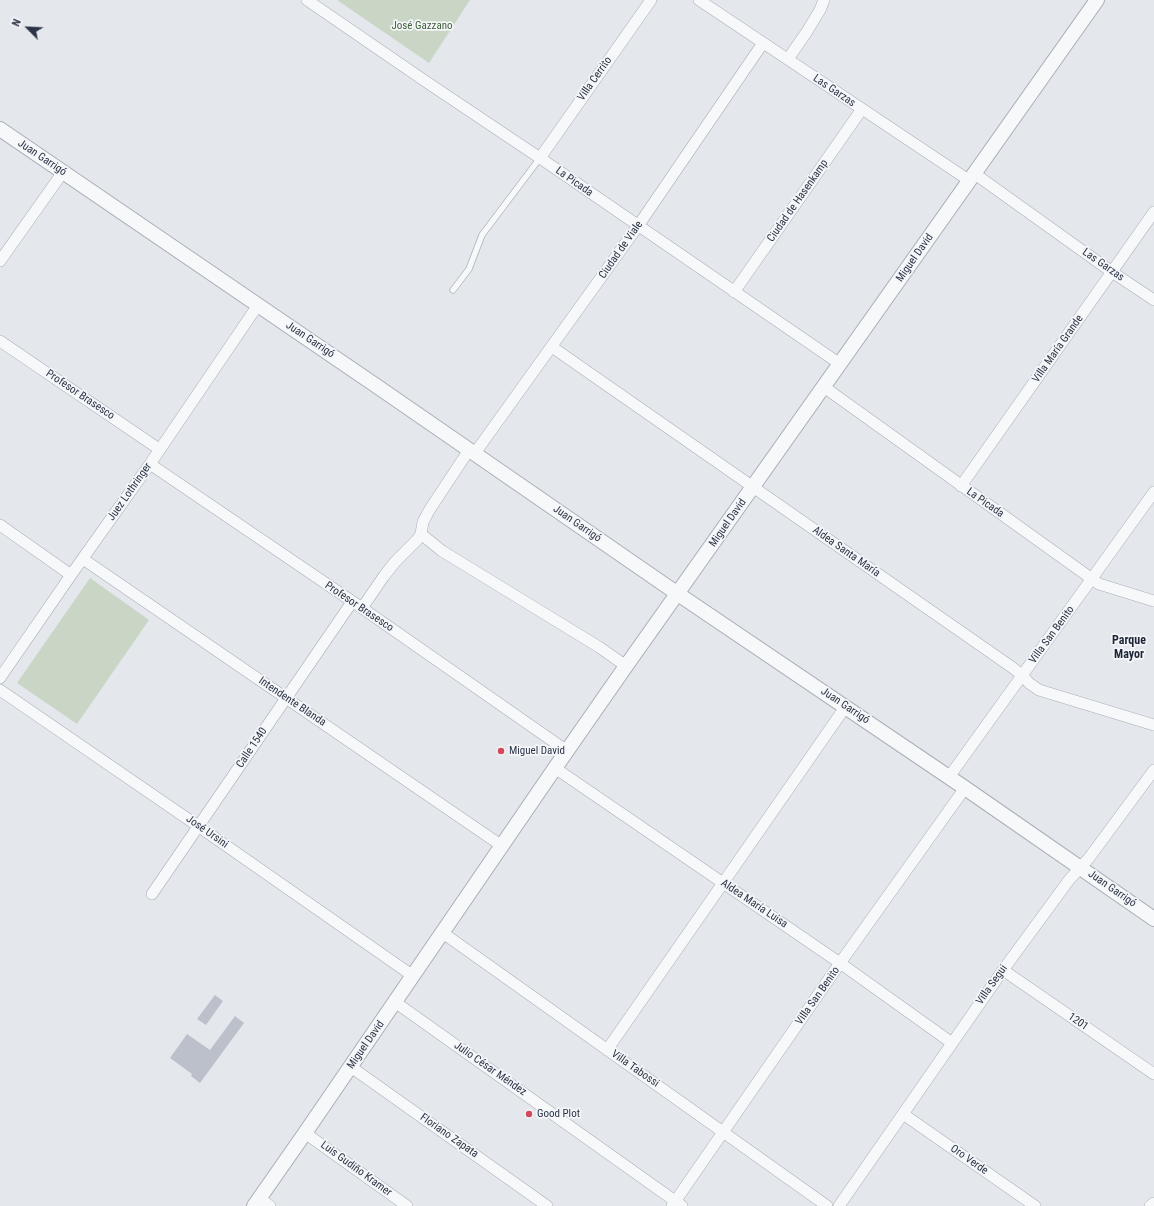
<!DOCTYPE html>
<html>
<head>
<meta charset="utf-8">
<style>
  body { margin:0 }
  #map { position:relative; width:1154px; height:1206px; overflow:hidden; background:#e4e7ec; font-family:"Roboto Condensed",sans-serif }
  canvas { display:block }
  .north { position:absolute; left:8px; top:8px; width:40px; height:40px; -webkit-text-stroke:3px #f4f6f9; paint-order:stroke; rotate:294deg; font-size:11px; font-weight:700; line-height:16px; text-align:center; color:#2b3445 }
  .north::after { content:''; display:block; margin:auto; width:14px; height:18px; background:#2b3445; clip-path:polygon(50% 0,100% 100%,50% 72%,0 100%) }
</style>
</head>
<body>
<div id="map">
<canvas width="1154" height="1206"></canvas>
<div class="north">N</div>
</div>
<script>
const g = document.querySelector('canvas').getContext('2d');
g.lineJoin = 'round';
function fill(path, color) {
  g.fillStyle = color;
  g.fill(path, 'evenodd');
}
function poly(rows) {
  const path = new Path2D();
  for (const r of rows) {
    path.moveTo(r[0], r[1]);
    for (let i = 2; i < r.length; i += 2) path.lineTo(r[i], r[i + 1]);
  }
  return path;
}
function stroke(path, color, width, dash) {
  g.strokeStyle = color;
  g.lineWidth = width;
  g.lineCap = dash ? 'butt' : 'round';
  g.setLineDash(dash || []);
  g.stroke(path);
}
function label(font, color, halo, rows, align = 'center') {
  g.font = font + ' "Roboto Condensed",sans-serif';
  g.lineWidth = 3.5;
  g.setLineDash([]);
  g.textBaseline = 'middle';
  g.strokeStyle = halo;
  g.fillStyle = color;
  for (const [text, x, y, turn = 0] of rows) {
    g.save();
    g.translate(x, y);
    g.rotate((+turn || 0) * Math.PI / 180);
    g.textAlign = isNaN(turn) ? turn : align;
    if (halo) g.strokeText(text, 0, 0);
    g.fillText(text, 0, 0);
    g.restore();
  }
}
fill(poly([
  [337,0,470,0,429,63],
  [90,578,149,620,77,724,17,683]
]), '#c9d6c5');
fill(poly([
  [215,995,223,1001,206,1025,197,1019],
  [235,1016,244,1023,200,1083,191,1076,192,1074,170,1058,187,1034,210,1050]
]), '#bbc0ca');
const service = poly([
  [453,290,469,269,482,235,540,158]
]);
const minor = poly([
  [307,0,425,81,540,158,840,364],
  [699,0,970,181],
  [788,59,806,33,820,10,824,0],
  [540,158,651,0],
  [975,174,1112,272,1154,300],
  [0,261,63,172],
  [734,292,862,109],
  [0,341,159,449],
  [552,347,1013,668,1023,676,1029,683,1039,690,1154,725],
  [824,387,1099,584,1154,601],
  [469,450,430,509,423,522,421,534,442,551,599,647,626,666],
  [475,453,638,226,763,43],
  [150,464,362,608,567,751],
  [961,486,1154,212],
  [0,525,71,575],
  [83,559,502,846],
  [362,608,384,576,395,562,417,540,421,534],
  [0,678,71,575,150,464,258,305],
  [0,690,198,826,413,976],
  [555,768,840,963,952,1043],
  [949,777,1154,492],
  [152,894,352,602],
  [443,933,827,1206],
  [1003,970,1154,1074],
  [395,1002,682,1206],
  [607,1050,846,706],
  [351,1067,547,1206],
  [903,1114,1035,1206],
  [305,1133,407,1206],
  [259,1198,270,1206],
  [672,1206,840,963,965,788],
  [839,1206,1003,970,1069,880,1089,858,1154,770],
  [1150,1206,1154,1203]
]);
const tertiary = poly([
  [0,129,378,387,678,594,965,788,1154,919],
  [254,1206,305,1133,555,768,626,666,1097,0]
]);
stroke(service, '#a9aeb7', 7);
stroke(minor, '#a9aeb7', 12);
stroke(tertiary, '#a9aeb7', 16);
stroke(service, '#f7f8fa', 5.5);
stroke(minor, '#f7f8fa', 11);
stroke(tertiary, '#f7f8fa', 14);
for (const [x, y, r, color] of [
  [501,751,4,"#d1495b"],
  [529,1114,4,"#d1495b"]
]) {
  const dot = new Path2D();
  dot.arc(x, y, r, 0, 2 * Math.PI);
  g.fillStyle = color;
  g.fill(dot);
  stroke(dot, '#f4f6f9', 1.5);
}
label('11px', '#3f6138', '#f4f6f9', [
  ["José Gazzano",422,26]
]);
label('11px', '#2b3445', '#f4f6f9', [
  ["Villa Cerrito",595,79,-55],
  ["Las Garzas",834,91,34],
  ["Juan Garrigó",42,158,34],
  ["La Picada",574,182,35],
  ["Ciudad de Hasenkamp",798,201,-55],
  ["Ciudad de Viale",621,250,-55],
  ["Miguel David",915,258,-55],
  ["Las Garzas",1103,265,35],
  ["Juan Garrigó",310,340,34],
  ["Villa María Grande",1058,349,-55],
  ["Profesor Brasesco",80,395,34],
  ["Juez Lothringer",130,492,-55],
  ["La Picada",985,503,35],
  ["Miguel David",728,523,-55],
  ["Juan Garrigó",577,524,35],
  ["Aldea Santa María",846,552,35],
  ["Profesor Brasesco",359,607,34],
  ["Villa San Benito",1052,635,-54],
  ["Intendente Blanda",292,702,34],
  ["Juan Garrigó",845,706,34],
  ["Calle 1540",252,748,-56],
  ["José Ursini",207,832,35],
  ["Juan Garrigó",1112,889,35],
  ["Aldea María Luisa",754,904,34],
  ["Villa Segui",992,985,-55],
  ["Villa San Benito",818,996,-55],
  ["1201",1078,1022,35],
  ["Miguel David",366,1045,-55],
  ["Julio César Méndez",490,1069,35],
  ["Villa Tabossi",635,1069,35],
  ["Floriano Zapata",449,1136,35],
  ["Oro Verde",969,1160,35],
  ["Luis Gudiño Kramer",356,1169,36]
]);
label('11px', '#2b3445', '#f4f6f9', [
  ["Miguel David",509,751],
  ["Good Plot",537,1114]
], 'left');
label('bold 12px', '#1d2536', '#f4f6f9', [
  ["Parque",1129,641],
  ["Mayor",1129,655]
]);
</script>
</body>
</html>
